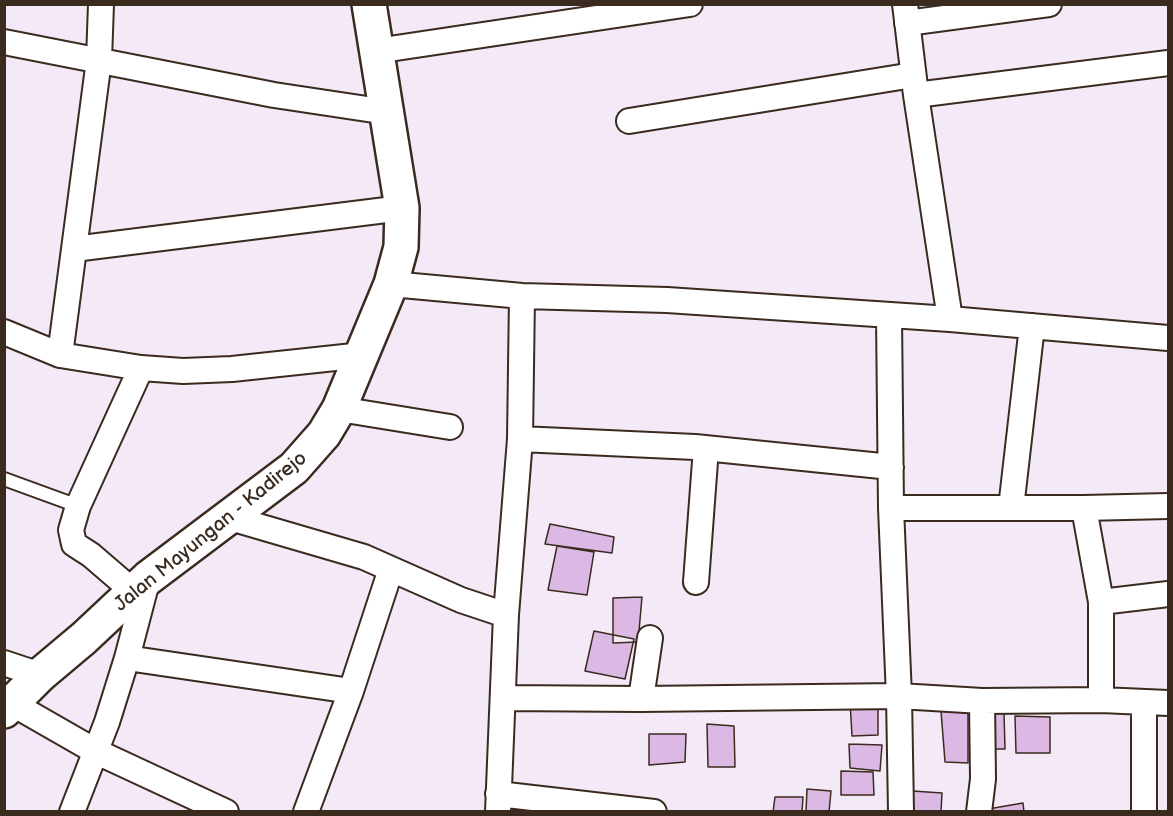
<!DOCTYPE html>
<html>
<head>
<meta charset="utf-8">
<style>
  body { margin:0 }
  #map { position:relative; width:1173px; height:816px; overflow:hidden; background:#f4eaf7; font-family:"Balsamiq Sans",sans-serif }
  canvas { display:block }
  .frame { position:absolute; inset:0; border:6px solid #3b2a1e; pointer-events:none }
</style>
</head>
<body>
<div id="map">
<canvas width="1173" height="816"></canvas>
<div class="frame"></div>
</div>
<script>
const g = document.querySelector('canvas').getContext('2d');
g.lineJoin = 'round';
function fill(path, color) {
  g.fillStyle = color;
  g.fill(path, 'evenodd');
}
function poly(rows) {
  const path = new Path2D();
  for (const r of rows) {
    path.moveTo(r[0], r[1]);
    for (let i = 2; i < r.length; i += 2) path.lineTo(r[i], r[i + 1]);
  }
  return path;
}
function stroke(path, color, width, dash) {
  g.strokeStyle = color;
  g.lineWidth = width;
  g.lineCap = dash ? 'butt' : 'round';
  g.setLineDash(dash || []);
  g.stroke(path);
}
function label(font, color, halo, rows, align = 'center') {
  g.font = font + ' "Balsamiq Sans",sans-serif';
  g.lineWidth = 4.5;
  g.setLineDash([]);
  g.textBaseline = 'middle';
  g.strokeStyle = halo;
  g.fillStyle = color;
  for (const [text, x, y, turn = 0] of rows) {
    g.save();
    g.translate(x, y);
    g.rotate((+turn || 0) * Math.PI / 180);
    g.textAlign = isNaN(turn) ? turn : align;
    if (halo) g.strokeText(text, 0, 0);
    g.fillText(text, 0, 0);
    g.restore();
  }
}
const building = poly([
  [550,524,614,537,612,553,545,544,550,524],
  [557,546,594,552,587,595,548,590,557,546],
  [642,597,638,642,613,643,613,598,642,597],
  [594,631,634,639,625,679,585,671,594,631],
  [850,701,878,702,878,735,852,736,850,701],
  [968,710,968,763,945,762,941,711,968,710],
  [1004,713,1005,749,986,749,986,714,1004,713],
  [1015,716,1050,717,1050,753,1016,753,1015,716],
  [707,724,734,726,735,767,708,767,707,724],
  [649,734,686,734,685,762,649,765,649,734],
  [849,744,882,745,880,771,850,768,849,744],
  [841,771,873,772,874,795,841,795,841,771],
  [807,789,831,791,829,812,806,812,807,789],
  [913,791,942,793,941,812,912,812,913,791],
  [775,797,803,797,802,812,773,812,775,797],
  [1023,803,1024,812,988,812,988,809,1023,803]
]);
fill(building, '#dbb9e4');
stroke(building, '#3b2a1e', 1.5);
const service = poly([
  [4,479,78,506]
]);
const minor = poly([
  [905,4,916,95,950,319],
  [907,23,1049,4],
  [4,42,274,95,387,112],
  [376,51,690,4],
  [916,95,1168,63],
  [629,121,913,75],
  [74,249,402,208],
  [391,284,522,296,667,300,950,319,1168,338],
  [889,315,891,508,899,696,901,812],
  [4,332,60,355,141,368,183,371,232,369,363,355],
  [60,355,99,60,101,4],
  [339,409,450,427],
  [520,439,695,447,891,467],
  [891,508,1084,508,1168,506],
  [1011,508,1032,326],
  [1084,508,1101,602,1101,700],
  [227,517,364,557,461,600,506,615],
  [696,582,706,448],
  [134,592,91,555,74,544,71,530,78,506,141,368],
  [1101,602,1168,594],
  [127,658,351,691],
  [4,663,40,675],
  [504,698,641,699,899,696,982,701,1101,700,1168,703],
  [641,699,650,638],
  [13,704,95,751,226,812],
  [498,794,654,812],
  [72,812,107,722,127,658,148,578],
  [306,812,351,691,391,569],
  [498,812,506,615,520,439,522,296],
  [979,812,983,779,982,701],
  [1144,812,1144,703]
]);
const secondary = poly([
  [4,711,40,675,84,638,148,578,294,468,324,434,339,409,391,284,401,247,402,208,369,4]
]);
stroke(service, '#3b2a1e', 16);
stroke(minor, '#3b2a1e', 28);
stroke(secondary, '#3b2a1e', 38);
stroke(service, '#fff', 12);
stroke(minor, '#fff', 24);
stroke(secondary, '#fff', 33);
label('20px', '#3b2a1e', '#fff', [
  ["Jalan Mayungan - Kadirejo",211,532,-39]
]);
</script>
</body>
</html>
